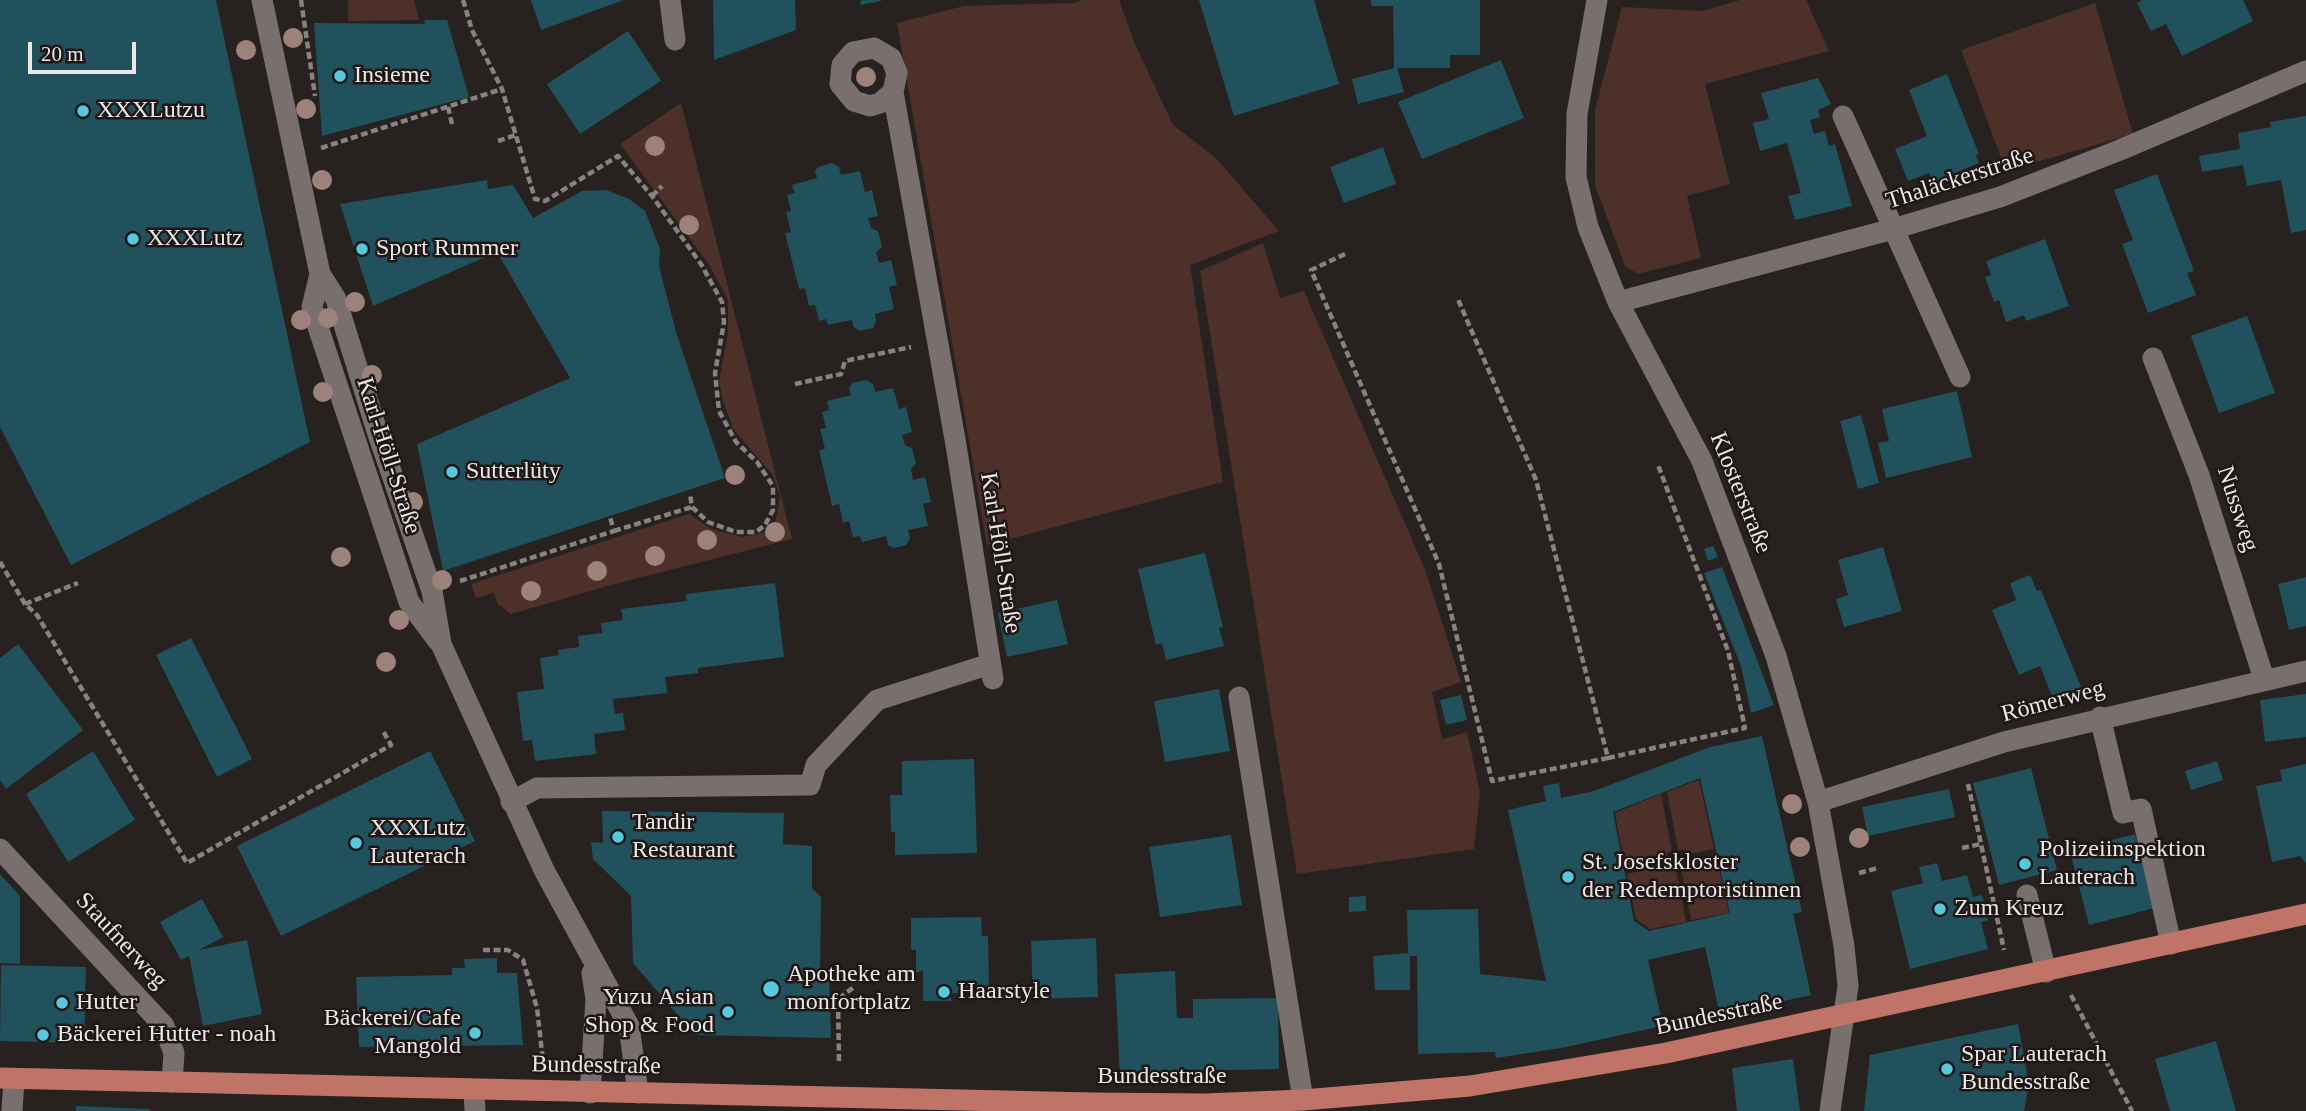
<!DOCTYPE html>
<html>
<head>
<meta charset="utf-8">
<style>
  body { margin:0 }
  #map { position:relative; width:2306px; height:1111px; overflow:hidden; background:#27211f; font-family:"Times New Roman",serif }
  canvas { display:block }
  .scale { position:absolute; left:28px; top:42px; width:108px; height:32px; box-sizing:border-box; border:4px solid #ebe7e6; border-top:0; padding-left:9px; font-size:21px; line-height:24px; white-space:nowrap; color:#ebe7e6; -webkit-text-stroke:5px #1e1716; paint-order:stroke }
</style>
</head>
<body>
<div id="map">
<canvas width="2306" height="1111"></canvas>
<div class="scale">20 m</div>
</div>
<script>
const g = document.querySelector('canvas').getContext('2d');
g.lineJoin = 'round';
function fill(path, color) {
  g.fillStyle = color;
  g.fill(path, 'evenodd');
}
function poly(rows) {
  const path = new Path2D();
  for (const r of rows) {
    path.moveTo(r[0], r[1]);
    for (let i = 2; i < r.length; i += 2) path.lineTo(r[i], r[i + 1]);
  }
  return path;
}
function stroke(path, color, width, dash) {
  g.strokeStyle = color;
  g.lineWidth = width;
  g.lineCap = dash ? 'butt' : 'round';
  g.setLineDash(dash || []);
  g.stroke(path);
}
function label(font, color, halo, rows, align = 'center') {
  g.font = font + ' "Times New Roman",serif';
  g.lineWidth = 5;
  g.setLineDash([]);
  g.textBaseline = 'middle';
  g.strokeStyle = halo;
  g.fillStyle = color;
  for (const [text, x, y, turn = 0] of rows) {
    g.save();
    g.translate(x, y);
    g.rotate((+turn || 0) * Math.PI / 180);
    g.textAlign = isNaN(turn) ? turn : align;
    if (halo) g.strokeText(text, 0, 0);
    g.fillText(text, 0, 0);
    g.restore();
  }
}
fill(poly([
  [348,0,414,0,419,20,348,21],
  [1083,0,1119,0,1134,42,1173,125,1216,158,1279,231,1190,265,1223,482,987,545,897,23,964,6,1074,3],
  [1740,0,1806,0,1829,51,1705,84,1730,184,1687,196,1701,258,1638,274,1625,266,1595,185,1595,110,1622,7,1703,11],
  [2095,3,2133,134,2006,171,1961,50],
  [681,103,792,539,611,585,511,614,498,604,494,593,476,598,471,584,689,514,711,529,743,537,770,531,776,520,780,496,772,474,733,429,722,397,719,381,728,333,728,300,710,266,620,144],
  [1263,243,1280,298,1304,291,1426,572,1461,682,1432,692,1442,739,1467,732,1480,792,1474,849,1297,874,1200,271],
  [1699,780,1714,849,1685,855,1683,849,1678,850,1667,792],
  [1661,794,1672,851,1667,853,1668,859,1625,868,1615,813],
  [1716,855,1729,913,1691,920,1681,868,1687,867,1686,861],
  [1669,865,1670,870,1676,869,1686,922,1650,929,1636,919,1627,874]
]), '#4e302b');
fill(poly([
  [0,0,216,0,310,442,71,565,0,427],
  [531,0,624,0,541,30],
  [713,0,795,0,796,30,714,60],
  [861,0,881,0,881,1,860,5],
  [1199,0,1314,0,1339,84,1234,116],
  [1371,0,1480,0,1480,55,1450,55,1450,68,1397,68,1404,92,1358,104,1352,79,1394,68,1393,6,1371,6],
  [2143,0,2243,0,2253,21,2182,56,2166,24,2151,31,2137,3],
  [424,20,447,20,469,97,322,136,314,23,425,24],
  [628,31,661,81,580,134,547,84],
  [1501,60,1524,118,1422,159,1398,102],
  [1947,74,1979,154,1976,155,1979,163,1933,182,1929,173,1908,181,1895,149,1927,136,1909,90],
  [1818,78,1831,104,1818,110,1820,117,1810,120,1814,134,1825,131,1829,146,1835,144,1852,206,1795,220,1788,196,1801,193,1787,143,1760,151,1753,123,1769,119,1761,93],
  [2306,116,2306,230,2291,233,2281,180,2247,186,2243,165,2202,172,2199,156,2240,149,2238,133,2271,127,2270,122],
  [1383,147,1396,184,1344,203,1330,167],
  [832,163,839,167,841,175,860,171,865,192,872,190,878,216,868,218,871,228,878,231,882,247,876,252,879,263,891,260,897,285,889,287,894,309,875,314,876,321,873,328,860,331,854,328,852,320,828,325,826,319,819,321,815,305,809,306,805,288,799,289,785,233,791,232,786,212,791,211,787,195,795,193,792,185,817,178,815,171,818,167],
  [2157,174,2194,271,2187,273,2196,295,2148,313,2122,244,2133,240,2114,190],
  [487,180,488,189,513,185,533,218,582,191,606,190,629,199,645,211,660,249,659,266,676,332,725,478,443,571,417,444,570,378,497,252,373,306,340,204],
  [2045,239,2069,306,2026,321,2024,315,2006,322,1999,300,1994,302,1985,277,1991,275,1986,261],
  [2247,316,2275,393,2219,413,2191,336],
  [866,380,873,384,875,392,893,388,899,409,906,407,912,432,902,435,905,445,912,448,916,463,911,469,913,480,925,477,931,502,923,504,928,526,908,530,910,538,906,545,894,548,888,545,886,536,862,542,860,536,853,537,849,521,843,523,839,504,832,506,819,450,825,449,820,429,826,428,822,412,829,410,827,401,851,395,849,388,852,383],
  [1957,391,1972,457,1886,478,1878,443,1889,441,1882,409],
  [1861,415,1879,483,1858,489,1840,421],
  [1713,546,1718,557,1708,561,1704,549],
  [1883,547,1902,611,1844,627,1836,599,1848,595,1838,560],
  [1205,553,1223,627,1219,628,1224,646,1166,660,1162,643,1156,645,1138,569],
  [1722,567,1774,705,1751,713,1741,666,1704,573],
  [2030,575,2037,591,2041,590,2082,689,2054,701,2040,666,2019,675,1992,610,2016,600,2010,583],
  [2306,577,2306,626,2289,630,2278,584],
  [775,583,784,657,698,668,698,673,665,677,667,693,613,699,615,714,623,713,625,730,594,734,596,754,535,761,532,740,523,741,517,692,544,689,540,658,559,655,558,650,579,647,578,636,602,633,601,623,623,620,621,609,687,601,686,594],
  [1057,600,1068,644,1007,657,998,613],
  [191,638,252,759,217,777,156,655],
  [18,644,83,730,6,789,0,780,0,658],
  [1219,689,1230,751,1165,762,1154,701],
  [2306,694,2306,737,2265,742,2260,700],
  [1461,695,1467,720,1446,725,1440,700],
  [1762,736,1802,912,1793,914,1811,995,1720,1015,1705,947,1648,960,1663,1026,1561,1048,1496,1058,1495,1052,1418,1054,1417,956,1410,956,1410,990,1375,990,1373,956,1408,953,1407,910,1478,909,1480,974,1546,981,1508,810,1546,801,1543,786,1559,783,1561,798,1594,791,1710,747],
  [1700,778,1730,913,1649,931,1634,921,1613,812],
  [93,751,135,820,68,862,26,794],
  [430,751,475,841,281,936,237,846],
  [974,759,977,853,895,855,895,832,891,832,890,795,902,795,902,761],
  [2217,761,2223,780,2191,790,2185,771],
  [2306,764,2306,863,2300,856,2272,862,2256,786,2282,781,2280,770],
  [2031,768,2057,870,1999,885,1973,783],
  [1949,789,1955,817,1868,836,1862,807],
  [602,811,784,813,783,844,812,846,812,888,821,897,820,977,829,978,831,1038,695,1035,633,963,631,896,593,859,591,842,603,843],
  [2135,834,2154,908,2089,925,2070,851],
  [1231,835,1242,905,1160,917,1149,847],
  [1937,863,1942,881,1967,875,1973,897,1982,895,1988,920,1981,922,1988,949,1910,969,1891,891,1923,883,1919,867],
  [0,874,20,896,20,964,0,963],
  [1366,896,1366,911,1349,912,1349,897],
  [202,899,223,937,199,950,247,940,262,1014,203,1026,189,956,181,960,160,922],
  [981,917,982,936,988,936,989,993,951,993,951,1001,923,1001,923,971,916,972,916,950,911,950,911,918],
  [1096,938,1098,997,1033,999,1031,941],
  [497,958,497,973,517,973,523,1045,359,1047,356,977,452,975,452,968,465,968,464,959],
  [1,965,86,967,84,1043,0,1041],
  [1175,971,1177,1018,1193,1018,1193,999,1278,998,1279,1069,1180,1071,1180,1075,1120,1078,1115,974],
  [2018,1024,2029,1084,2024,1111,1864,1111,1870,1055],
  [2216,1041,2236,1111,2170,1111,2155,1059],
  [1793,1059,1800,1111,1737,1111,1732,1068],
  [76,1106,149,1109,149,1111,76,1111]
]), '#21515c');
stroke(poly([
  [301,0,315,96],
  [463,0,472,30,502,89,535,199,545,201,618,156,652,196,701,264,722,302,724,322,715,373,719,411,736,442,757,462,773,486,773,510,765,525,756,532,736,532,708,522,692,507,690,494],
  [448,107,452,124],
  [498,141,516,135],
  [321,148,502,89],
  [652,196,662,186],
  [1345,254,1311,270,1439,564,1492,781,1608,758,1536,480,1457,297],
  [795,384,841,374,845,361,911,347],
  [614,531,692,507],
  [0,562,25,604,37,615,187,863,391,745,383,731],
  [460,581,614,531,610,517],
  [25,604,78,583],
  [1608,758,1745,728,1728,651,1658,465],
  [1968,784,2004,950],
  [1962,848,1981,844],
  [1859,873,1878,868],
  [483,950,508,950,523,960,537,1008,543,1061],
  [2071,995,2132,1111],
  [839,1061,838,999,854,987]
]), '#888381', 4.5, [7, 3.5]);
stroke(poly([
  [262,0,320,274,336,299,377,431,432,591,441,644,544,870,629,1026,638,1093],
  [670,0,675,40],
  [1597,0,1577,114,1576,177,1588,227,1618,302,1702,461,1776,656,1818,802,1844,946,1848,986,1830,1111],
  [893,92,880,103,870,106,854,101,840,84,842,65,853,52,874,48,891,58,897,73,893,92,956,445,993,679],
  [1843,116,1960,377],
  [320,274,312,307,319,330,409,602,438,641],
  [1618,302,1893,229,2000,197,2120,150,2306,71],
  [2153,358,2199,475,2264,679],
  [1239,697,1303,1100],
  [2100,717,2123,813,2141,809,2171,944],
  [511,802,537,788,810,785,816,765,877,700,990,664],
  [1818,802,2004,742,2306,671],
  [0,849,164,1026,174,1053,172,1082],
  [2027,895,2046,972],
  [474,1090,475,1111],
  [590,1093,596,999,592,973],
  [12,1111,14,1079]
]), '#786f6e', 21);
stroke(poly([
  [0,1078,1092,1103,1205,1104,1303,1100,1470,1086,1666,1053,2306,914]
]), '#bf7467', 21);
g.fillStyle = '#9d827c';
for (const [x, y] of [
  [293,38],
  [246,50],
  [866,77],
  [306,109],
  [655,146],
  [322,180],
  [689,225],
  [355,302],
  [328,318],
  [301,320],
  [372,375],
  [323,392],
  [735,475],
  [413,502],
  [775,532],
  [707,540],
  [655,556],
  [341,557],
  [597,571],
  [442,580],
  [531,591],
  [399,620],
  [386,662],
  [1792,804],
  [1859,838],
  [1800,847]
]) {
  g.beginPath();
  g.arc(x, y, 10, 0, 2 * Math.PI);
  g.fill();
}
for (const [x, y, r, color] of [
  [340,76,7,"#56c9e1"],
  [83,111,7,"#56c9e1"],
  [133,239,7,"#56c9e1"],
  [362,249,7,"#56c9e1"],
  [452,472,7,"#56c9e1"],
  [618,837,7,"#56c9e1"],
  [356,843,7,"#56c9e1"],
  [2025,864,7,"#56c9e1"],
  [1568,877,7,"#56c9e1"],
  [1940,909,7,"#56c9e1"],
  [771,989,9,"#56c9e1"],
  [944,992,7,"#56c9e1"],
  [62,1003,7,"#56c9e1"],
  [728,1012,7,"#56c9e1"],
  [475,1033,7,"#56c9e1"],
  [43,1035,7,"#56c9e1"],
  [1947,1069,7,"#56c9e1"]
]) {
  const dot = new Path2D();
  dot.arc(x, y, r, 0, 2 * Math.PI);
  g.fillStyle = color;
  g.fill(dot);
  stroke(dot, '#1e1716', 2.5);
}
label('24px', '#ebe7e6', '#1e1716', [
  ["Insieme",354,76],
  ["XXXLutzu",97,111],
  ["XXXLutz",147,239],
  ["Sport Rummer",376,249],
  ["Sutterlüty",466,472],
  ["Tandir",632,823],
  ["Restaurant",632,851],
  ["XXXLutz",370,829],
  ["Lauterach",370,857],
  ["Polizeiinspektion",2039,850],
  ["Lauterach",2039,878],
  ["St. Josefskloster",1582,863],
  ["der Redemptoristinnen",1582,891],
  ["Zum Kreuz",1954,909],
  ["Apotheke am",787,975],
  ["monfortplatz",787,1003],
  ["Haarstyle",958,992],
  ["Yuzu Asian",714,998,"right"],
  ["Shop & Food",714,1026,"right"],
  ["Hutter",76,1003],
  ["Bäckerei/Cafe",461,1019,"right"],
  ["Mangold",461,1047,"right"],
  ["Bäckerei Hutter - noah",57,1035],
  ["Spar Lauterach",1961,1055],
  ["Bundesstraße",1961,1083]
], 'left');
label('24px', '#ebe7e6', '#1e1716', [
  ["Thaläckerstraße",1960,179,-18],
  ["Karl-Höll-Straße",388,456,72],
  ["Klosterstraße",1740,493,68],
  ["Nussweg",2237,509,72],
  ["Karl-Höll-Straße",1000,553,81],
  ["Römerweg",2053,702,-15],
  ["Staufnerweg",121,941,47],
  ["Bundesstraße",1719,1015,-12],
  ["Bundesstraße",596,1066,1],
  ["Bundesstraße",1162,1077]
]);
</script>
</body>
</html>
